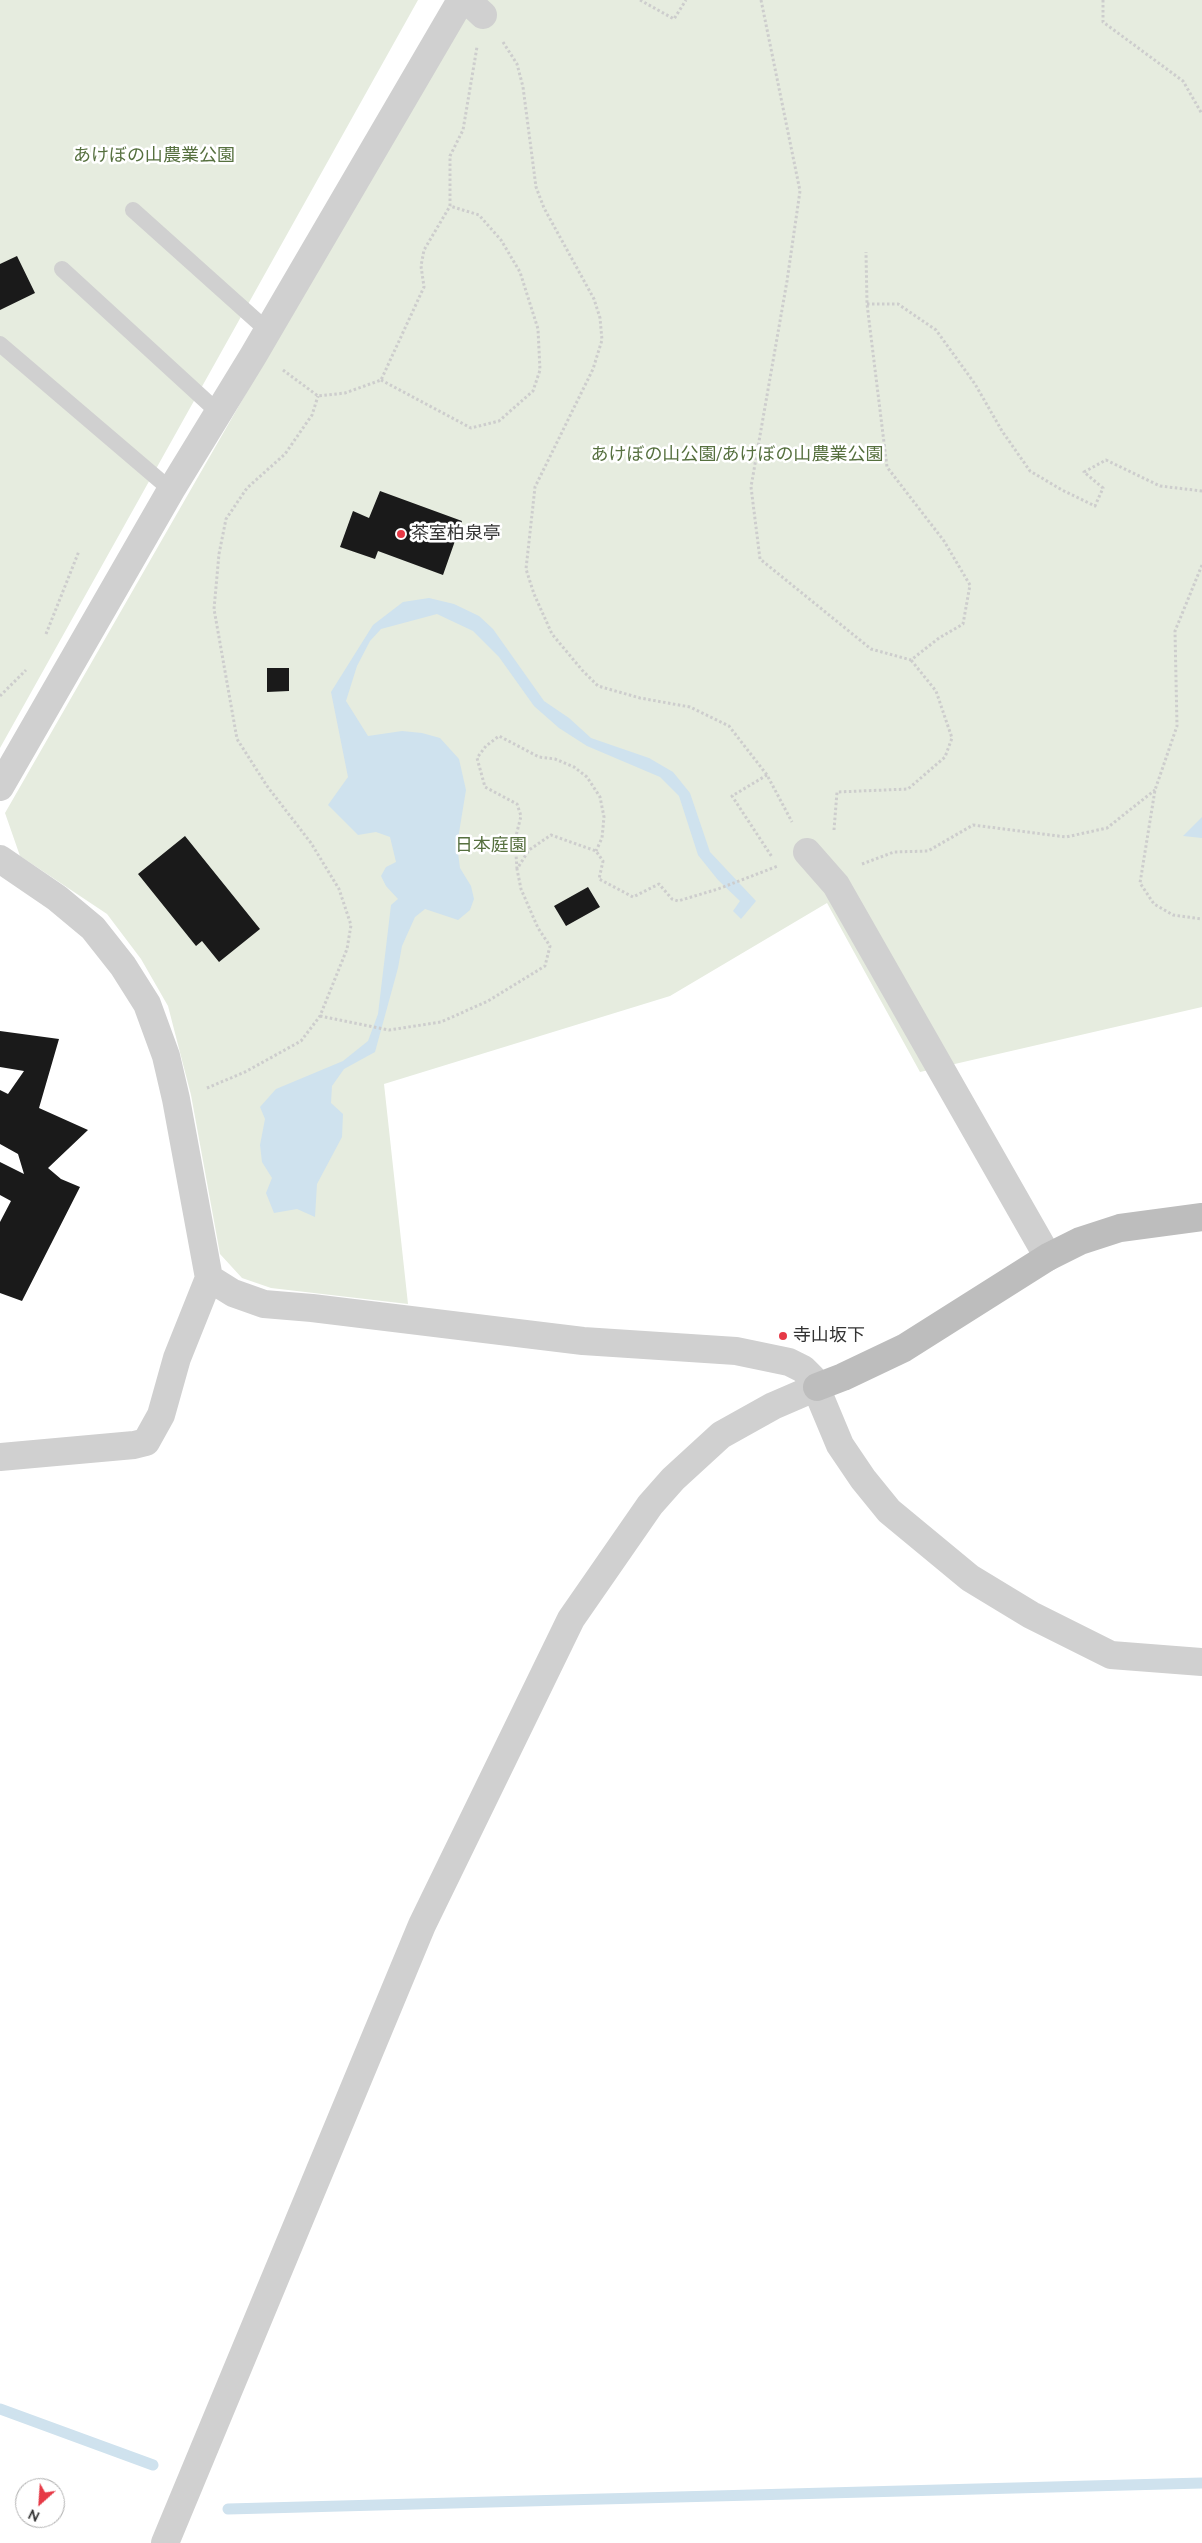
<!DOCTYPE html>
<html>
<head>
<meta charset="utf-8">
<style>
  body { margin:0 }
  #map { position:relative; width:1202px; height:2543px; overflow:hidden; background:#fff; font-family:Mulish,sans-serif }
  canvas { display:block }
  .north { position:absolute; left:15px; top:2478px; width:50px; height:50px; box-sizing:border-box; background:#fff; border:1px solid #adadad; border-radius:50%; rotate:206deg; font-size:14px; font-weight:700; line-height:20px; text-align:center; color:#333 }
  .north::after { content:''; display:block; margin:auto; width:18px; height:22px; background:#e63946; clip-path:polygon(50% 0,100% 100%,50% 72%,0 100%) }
</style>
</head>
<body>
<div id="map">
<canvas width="1202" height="2543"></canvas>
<div class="north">N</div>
</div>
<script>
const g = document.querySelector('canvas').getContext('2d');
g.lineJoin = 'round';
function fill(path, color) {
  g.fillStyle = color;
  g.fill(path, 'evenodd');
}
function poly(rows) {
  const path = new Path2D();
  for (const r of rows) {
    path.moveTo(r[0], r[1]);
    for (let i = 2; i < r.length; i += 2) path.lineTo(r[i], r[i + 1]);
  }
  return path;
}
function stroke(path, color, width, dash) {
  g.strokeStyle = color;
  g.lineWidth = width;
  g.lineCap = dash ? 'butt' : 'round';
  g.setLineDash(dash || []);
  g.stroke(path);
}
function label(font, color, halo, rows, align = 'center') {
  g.font = font + ' Mulish,"Noto Sans JP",sans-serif';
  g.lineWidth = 5;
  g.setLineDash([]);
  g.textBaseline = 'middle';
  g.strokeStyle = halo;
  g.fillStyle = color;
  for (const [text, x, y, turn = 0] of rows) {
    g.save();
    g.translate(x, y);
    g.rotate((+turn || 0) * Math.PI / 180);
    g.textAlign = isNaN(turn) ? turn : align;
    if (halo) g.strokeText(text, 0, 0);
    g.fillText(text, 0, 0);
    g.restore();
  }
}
fill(poly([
  [0,0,418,0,0,748],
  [472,0,1202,0,1202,1007,920,1072,827,903,670,996,384,1084,408,1304,271,1288,242,1278,220,1254,191,1095,168,1006,141,959,107,914,20,856,5,813]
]), '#e6ecdf');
fill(poly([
  [429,598,454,604,479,616,493,629,544,701,569,718,591,738,649,758,673,772,690,793,710,852,756,901,741,919,733,911,740,901,718,880,698,855,679,796,660,777,587,746,559,728,534,706,499,657,473,631,437,614,381,629,370,641,357,666,346,701,368,736,402,731,422,733,440,738,459,759,466,790,457,845,460,868,471,886,474,899,470,910,458,920,425,909,415,917,402,946,398,968,375,1052,344,1069,332,1086,331,1103,343,1114,342,1137,317,1184,315,1217,297,1209,274,1213,266,1193,272,1178,262,1162,260,1145,265,1119,260,1107,276,1089,343,1061,368,1041,378,1014,391,905,398,899,386,886,381,876,386,867,396,862,390,837,376,832,358,835,328,805,348,777,331,692,373,625,403,602],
  [1202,817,1202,838,1183,836]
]), '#cfe2ee');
stroke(poly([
  [0,2409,153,2465],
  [228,2509,1202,2483]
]), '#cfe2ee', 11);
fill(poly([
  [17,256,35,293,0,310,0,264],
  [380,491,462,521,443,575,378,551,375,559,340,547,353,511,369,518],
  [267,668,289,668,289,691,267,692],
  [185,836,260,929,219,962,202,941,196,946,138,874],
  [588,887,600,907,566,926,554,906],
  [0,1031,59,1039,39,1108,88,1130,48,1168,61,1179,80,1187,22,1301,0,1293,0,1222,11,1201,0,1195,0,1162,24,1174,18,1154,0,1144,0,1090,8,1094,24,1071,0,1067]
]), '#1a1a1a');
stroke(poly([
  [640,0,674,19,686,0],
  [761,0,800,191,787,281,751,487,760,559,871,649,911,660,939,638,963,624,970,585,944,541,887,467,867,304,866,252],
  [1103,0,1103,22,1183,81,1202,114],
  [503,42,517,64,523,87,536,187,544,208,594,299,600,318,602,340,593,369,535,487,526,569,534,594,552,634,582,670,598,686,640,698,690,707,729,726,767,775,792,822],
  [867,304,898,304,936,330,975,384,1002,431,1030,471,1062,490,1095,506,1103,488,1084,472,1106,460,1160,486,1202,491],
  [283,370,318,396,345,393,381,380,424,287,421,266,424,250,450,206,450,156,463,130,477,47],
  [381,380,471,428,499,421,533,391,540,370,538,329,520,272,501,240,479,215,450,206],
  [1202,565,1175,631,1177,726,1155,790,1140,883,1154,904,1173,915,1202,919],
  [46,634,79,551],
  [0,696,26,670],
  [767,775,732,796,772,857],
  [834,830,837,792,908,789,945,757,952,738,936,691,911,660],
  [862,864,894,852,928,851,973,825,1066,837,1107,828,1155,790],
  [517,869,515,840,521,816,517,804,485,787,477,758,486,746,499,736,539,757,555,759,574,767,587,777,600,797,604,817,602,838,596,851],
  [320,1016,389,1030,441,1022,488,1001,545,966,550,946,538,928,521,889,517,869,529,850,551,835,596,851,603,861,599,879,633,897,659,884,672,899,678,901,718,889,778,866],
  [207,1088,245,1072,301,1041,320,1016,347,949,351,925,339,889,311,843,267,786,237,739,214,609,219,554,226,519,247,488,285,454,312,415,318,396]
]), '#cdcdcd', 3, [2.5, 2.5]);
stroke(poly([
  [133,210,268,331],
  [62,269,218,412],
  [0,344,171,490]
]), '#d0d0d0', 16);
stroke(poly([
  [467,0,483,15],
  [0,787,171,490,253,356,461,0],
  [807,852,836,885,1048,1257],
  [0,859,57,898,93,928,123,966,147,1004,166,1056,176,1099,209,1278,233,1293,264,1304,312,1308,583,1341,736,1351,789,1362,803,1369,812,1378,840,1445,863,1479,889,1511,970,1578,1031,1615,1111,1655,1202,1662],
  [0,1457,134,1445,146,1442,161,1415,177,1358,209,1278],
  [165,2543,422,1925,571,1619,650,1505,673,1479,721,1435,773,1406,817,1387]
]), '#d0d0d0', 28);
stroke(poly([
  [817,1387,843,1377,904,1348,1048,1257,1080,1241,1120,1228,1202,1217]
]), '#bdbdbd', 28);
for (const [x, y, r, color] of [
  [401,534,5,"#e63946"],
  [783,1336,5,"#e63946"]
]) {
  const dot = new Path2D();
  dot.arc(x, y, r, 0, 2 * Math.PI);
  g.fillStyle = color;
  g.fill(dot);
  stroke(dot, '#fff', 2);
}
label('18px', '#56703f', '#fff', [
  ["あけぼの山農業公園",154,156],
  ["あけぼの山公園/あけぼの山農業公園",737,455],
  ["日本庭園",491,846]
]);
label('18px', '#333', '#fff', [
  ["茶室柏泉亭",411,534],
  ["寺山坂下",793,1336]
], 'left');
</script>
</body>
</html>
